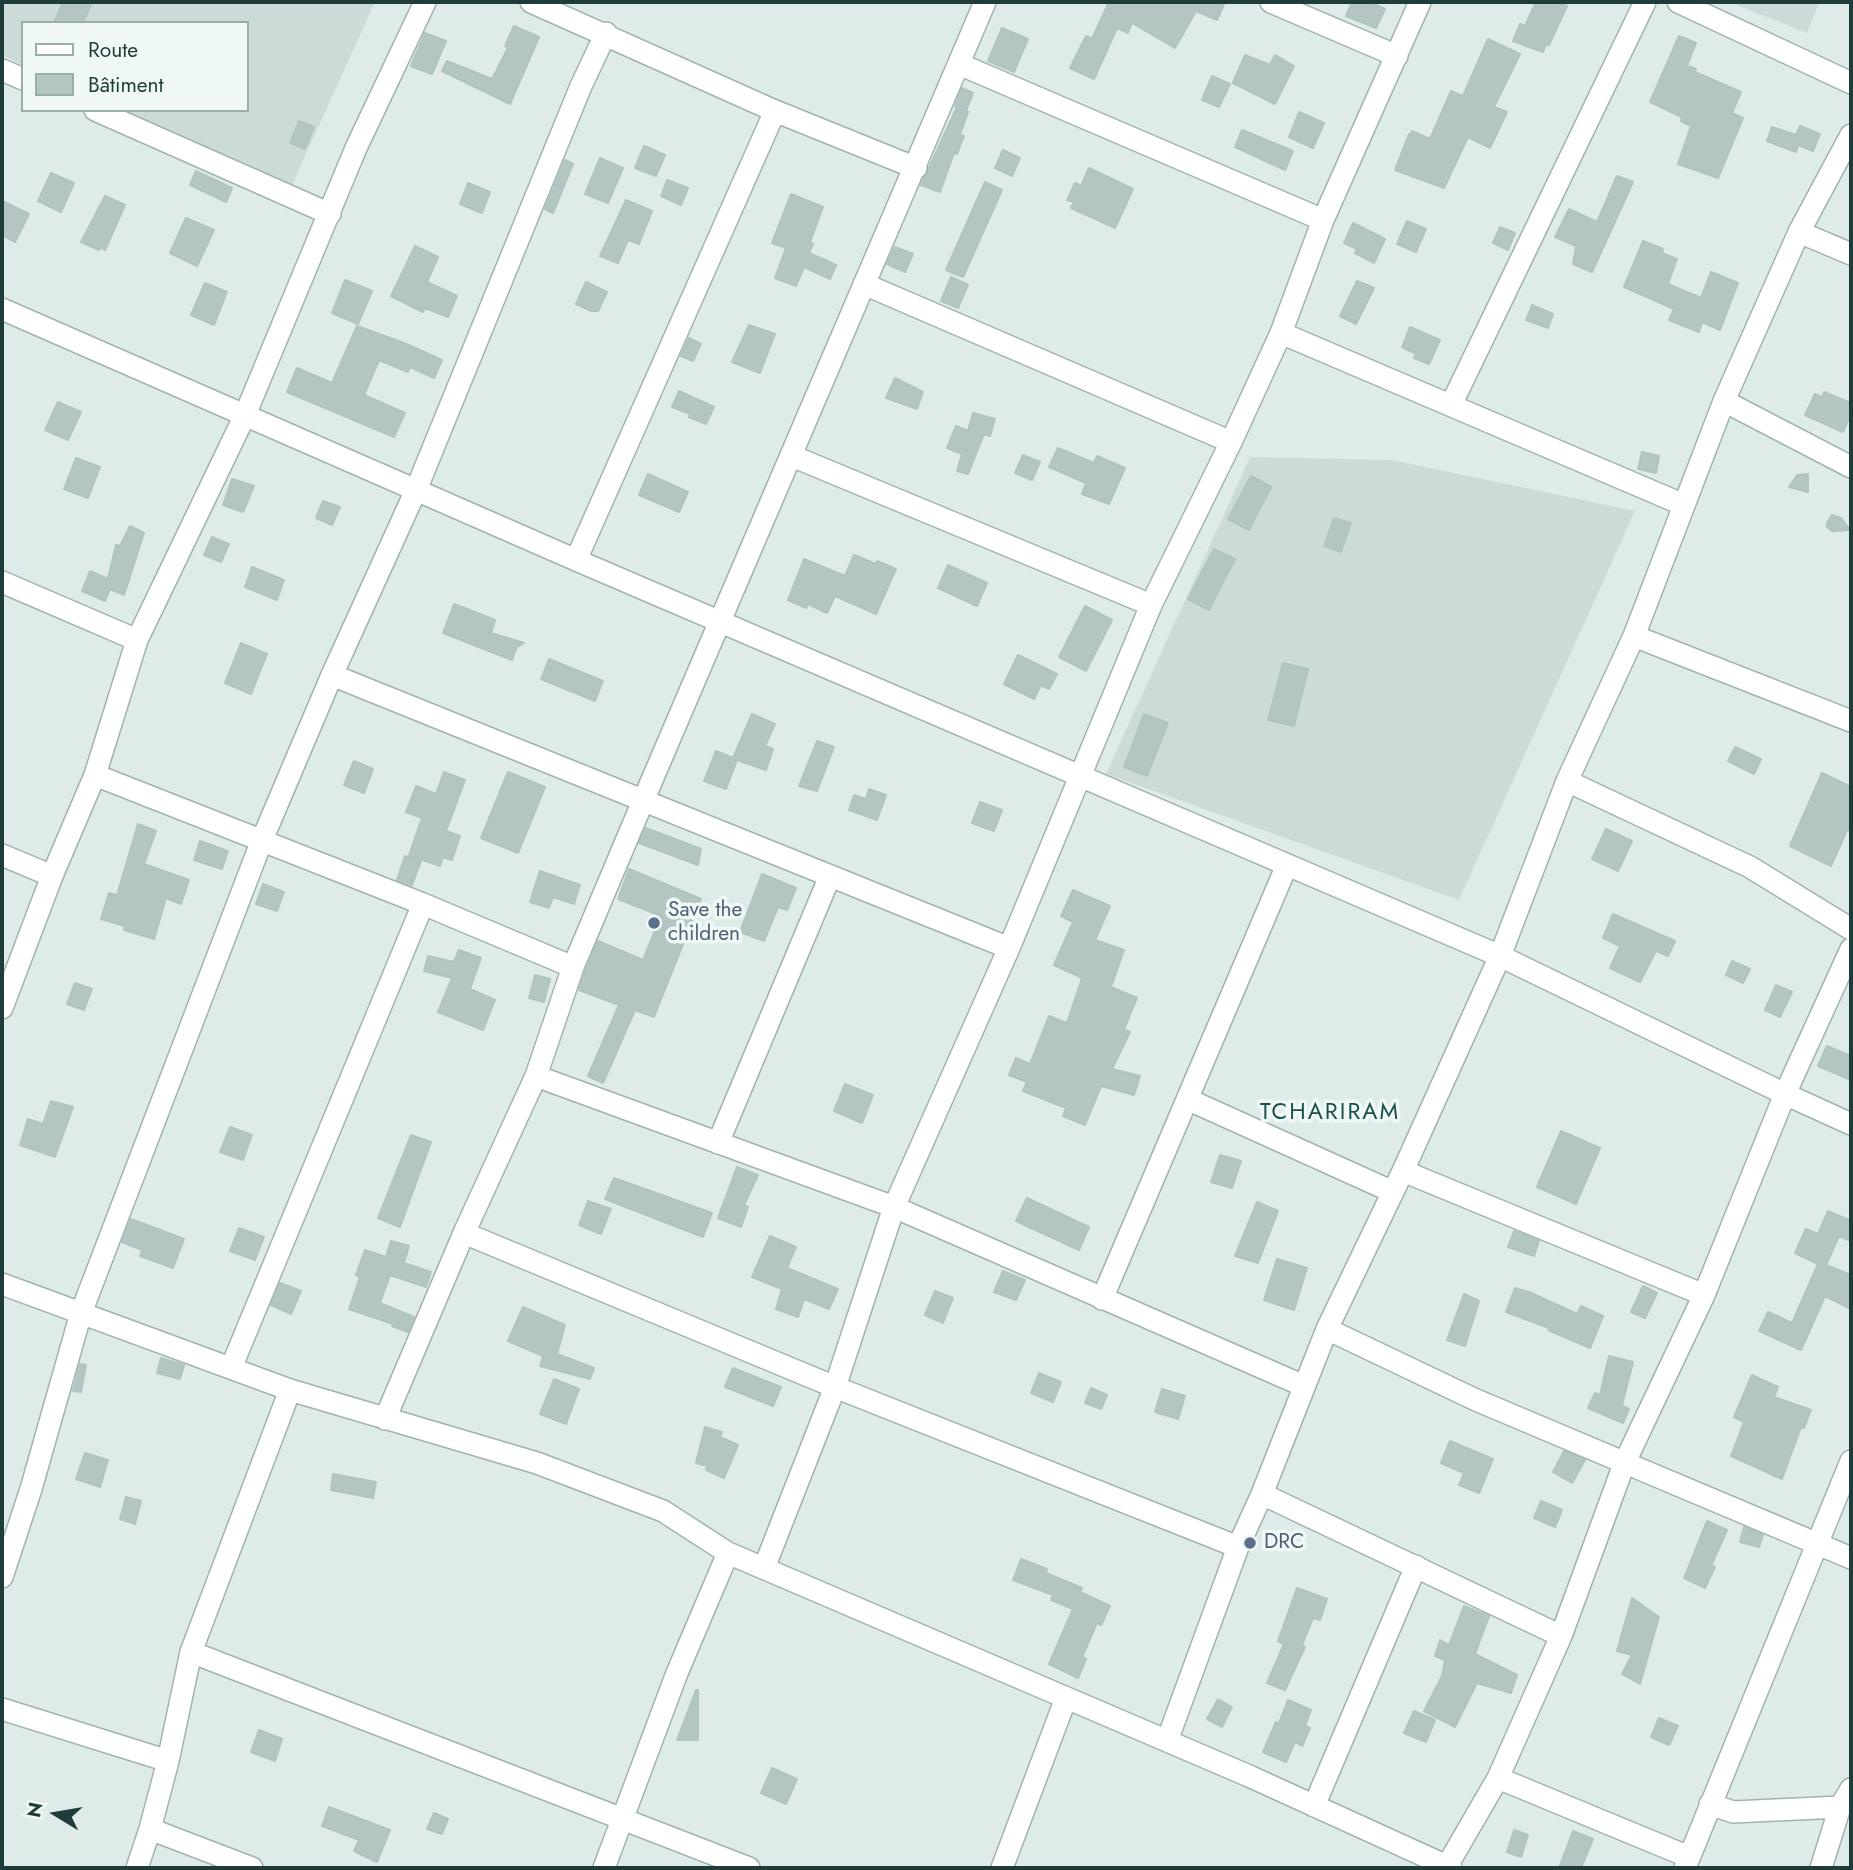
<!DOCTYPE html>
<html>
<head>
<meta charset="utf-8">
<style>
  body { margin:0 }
  #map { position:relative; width:1853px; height:1870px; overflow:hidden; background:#deebe8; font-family:Jost,sans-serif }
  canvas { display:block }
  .frame { position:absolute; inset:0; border:4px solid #1e3c3a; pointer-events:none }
  .legend { position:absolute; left:21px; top:21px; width:228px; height:91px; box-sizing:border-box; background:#eff8f5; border:2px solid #9badaa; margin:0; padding:9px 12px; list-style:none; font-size:21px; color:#1e3c3a }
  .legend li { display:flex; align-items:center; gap:14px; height:35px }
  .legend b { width:35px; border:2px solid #9badaa }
  .north { position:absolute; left:21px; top:1779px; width:70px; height:70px; -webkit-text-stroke:5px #eff8f5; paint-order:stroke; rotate:281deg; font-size:19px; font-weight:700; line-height:28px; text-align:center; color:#1e3c3a }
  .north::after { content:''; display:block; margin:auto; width:24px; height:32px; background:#1e3c3a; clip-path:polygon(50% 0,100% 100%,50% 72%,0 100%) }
</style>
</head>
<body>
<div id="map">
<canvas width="1853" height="1870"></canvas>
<div class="frame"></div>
<ul class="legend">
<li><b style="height:9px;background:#fff"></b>Route</li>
<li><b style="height:19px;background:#b3c6c2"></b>Bâtiment</li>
</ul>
<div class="north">N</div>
</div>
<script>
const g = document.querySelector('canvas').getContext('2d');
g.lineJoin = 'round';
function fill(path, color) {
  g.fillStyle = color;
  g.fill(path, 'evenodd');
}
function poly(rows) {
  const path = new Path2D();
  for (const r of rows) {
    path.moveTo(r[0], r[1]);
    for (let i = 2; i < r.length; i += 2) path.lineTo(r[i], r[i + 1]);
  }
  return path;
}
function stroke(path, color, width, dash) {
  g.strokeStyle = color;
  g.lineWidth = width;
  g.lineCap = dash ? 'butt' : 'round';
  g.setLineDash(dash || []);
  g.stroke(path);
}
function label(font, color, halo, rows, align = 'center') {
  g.font = font + ' Jost,sans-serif';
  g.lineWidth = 7;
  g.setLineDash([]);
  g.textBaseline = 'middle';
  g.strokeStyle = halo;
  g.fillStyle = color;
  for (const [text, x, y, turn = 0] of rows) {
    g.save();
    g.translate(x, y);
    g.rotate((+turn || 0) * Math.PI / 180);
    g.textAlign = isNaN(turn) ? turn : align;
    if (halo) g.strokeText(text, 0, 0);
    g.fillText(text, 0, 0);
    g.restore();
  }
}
fill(poly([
  [2,2,375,2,291,187,123,110,247,110,247,23,23,23,23,65,2,55],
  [1729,2,1819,2,1807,33],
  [1250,457,1392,460,1635,511,1459,900,1106,774]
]), '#ccdbd7');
const building = poly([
  [63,2,92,2,83,23,54,23,63,2],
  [1109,2,1225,2,1217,20,1196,11,1175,48,1132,23,1128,33,1117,28,1094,79,1070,68,1086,36,1092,39,1109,2],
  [1352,2,1369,2,1385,9,1376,28,1346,16,1352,2],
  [1536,2,1558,2,1567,6,1549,45,1546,44,1543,52,1513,41,1520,24,1525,26,1536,2],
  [514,26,539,37,510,104,442,71,447,61,492,79,508,48,505,46,514,26],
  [1002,28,1028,39,1014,72,988,61,1002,28],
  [425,33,446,41,432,74,411,66,425,33],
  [1679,36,1696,43,1687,66,1696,69,1695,72,1741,92,1732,113,1743,118,1718,178,1678,164,1691,126,1681,121,1682,117,1650,102,1679,36],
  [1488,39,1520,54,1494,107,1507,112,1490,148,1468,137,1444,188,1395,170,1409,134,1411,134,1412,131,1430,139,1451,91,1463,96,1488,39],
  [1245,55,1270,65,1275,55,1294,66,1275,104,1233,83,1245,55],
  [1212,76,1230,84,1219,107,1202,100,1212,76],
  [962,88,973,93,966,111,955,106,962,88],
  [957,107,968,112,960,135,964,136,957,154,954,153,940,192,921,185,957,107],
  [1299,112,1324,123,1313,148,1289,137,1299,112],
  [299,121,314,127,305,149,290,143,299,121],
  [1800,126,1820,134,1813,151,1798,145,1796,152,1767,141,1772,127,1796,135,1800,126],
  [1242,130,1293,151,1285,170,1235,147,1242,130],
  [644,146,665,155,656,176,635,168,644,146],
  [1003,150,1020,158,1012,176,995,168,1003,150],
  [600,158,623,168,608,203,585,194,600,158],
  [565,160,573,164,553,213,545,209,565,160],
  [1089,168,1133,189,1115,228,1071,208,1074,202,1067,200,1075,183,1081,186,1089,168],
  [196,171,232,188,226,202,190,185,196,171],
  [51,173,74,183,61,212,38,201,51,173],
  [1617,176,1633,182,1592,272,1573,264,1576,246,1555,237,1569,209,1597,222,1617,176],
  [667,180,688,188,681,205,661,196,667,180],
  [985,182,1002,190,963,277,946,270,985,182],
  [468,183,490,192,482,213,460,204,468,183],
  [791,194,823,207,810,242,813,244,809,253,836,265,830,279,804,267,796,286,775,278,786,248,772,243,791,194],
  [105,196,125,205,105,250,100,247,99,250,81,242,105,196],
  [626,200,652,211,639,244,628,240,618,263,600,256,626,200],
  [2,201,29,214,15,242,2,235,2,201],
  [186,218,214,230,197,266,170,253,186,218],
  [1407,221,1426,229,1416,252,1397,244,1407,221],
  [1353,223,1385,239,1374,263,1355,253,1357,249,1344,243,1353,223],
  [1500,227,1515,233,1508,250,1493,243,1500,227],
  [1643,241,1663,249,1662,253,1677,259,1668,284,1701,298,1711,272,1738,283,1720,330,1702,322,1699,332,1669,320,1674,309,1624,287,1643,241],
  [415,246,438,257,427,282,457,296,448,317,425,308,423,312,391,296,415,246],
  [895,247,913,254,905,272,887,264,895,247],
  [951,277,968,285,958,308,941,301,951,277],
  [345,280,372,291,358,324,332,313,345,280],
  [1357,281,1374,288,1356,324,1340,316,1357,281],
  [586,282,607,292,598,311,591,311,576,304,586,282],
  [205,283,227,292,214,325,191,315,205,283],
  [1532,305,1553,314,1548,328,1526,320,1532,305],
  [749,325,775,334,760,373,732,362,749,325],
  [357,326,404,343,442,360,434,378,410,367,408,372,379,360,364,395,405,413,394,437,287,392,297,368,332,383,357,326],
  [1410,327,1440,340,1429,364,1414,358,1416,354,1402,347,1410,327],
  [689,338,701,344,693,361,681,356,689,338],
  [895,378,923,392,917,409,886,398,895,378],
  [679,391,714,407,706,424,689,417,690,414,672,407,679,391],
  [1824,392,1851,403,1851,414,1843,432,1805,415,1815,394,1822,397,1824,392],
  [58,402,81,412,68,440,45,430,58,402],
  [973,413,995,419,990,436,984,434,968,474,957,471,962,454,947,448,956,426,968,431,973,413],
  [1058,448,1094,463,1097,456,1125,468,1109,504,1082,494,1086,483,1049,467,1058,448],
  [1642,452,1659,456,1656,473,1638,469,1642,452],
  [1023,455,1040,462,1032,480,1015,473,1023,455],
  [76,458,100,467,88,498,64,489,76,458],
  [648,474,688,492,679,512,639,495,648,474],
  [1808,474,1808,492,1789,487,1797,475,1808,474],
  [1251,476,1271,487,1249,530,1228,519,1251,476],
  [232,479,254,486,243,512,223,505,232,479],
  [323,501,340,507,332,525,316,518,323,501],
  [1832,515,1841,518,1850,530,1832,531,1827,527,1827,523,1832,515],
  [1334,518,1351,523,1341,552,1324,546,1334,518],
  [130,526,144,533,124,595,110,589,105,601,82,591,90,571,108,579,116,545,120,546,130,526],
  [212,537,229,544,221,562,204,555,212,537],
  [1214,549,1235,559,1209,610,1188,599,1214,549],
  [854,555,876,564,877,561,896,569,876,614,835,596,827,613,808,604,806,608,788,600,804,559,845,576,854,555],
  [948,565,987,583,977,606,938,588,948,565],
  [252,567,284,580,277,600,245,587,252,567],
  [454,604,495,620,491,633,524,643,517,647,512,660,443,633,454,604],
  [1085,606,1112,620,1086,671,1059,657,1085,606],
  [241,643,267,654,251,694,225,683,241,643],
  [1018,655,1057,674,1049,689,1041,685,1034,699,1004,684,1018,655],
  [549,659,603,681,595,701,541,679,549,659],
  [1283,663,1308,669,1294,726,1268,720,1283,663],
  [752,714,775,724,765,746,773,749,766,770,737,760,726,789,704,781,716,751,733,758,752,714],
  [1144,714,1168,723,1147,776,1124,767,1144,714],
  [817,741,834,747,817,791,799,786,817,741],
  [1735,747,1761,759,1754,774,1728,761,1735,747],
  [354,761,373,769,364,793,344,785,354,761],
  [444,772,465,780,446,831,460,836,452,860,443,857,440,866,409,855,422,818,406,812,416,786,436,794,444,772],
  [508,772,545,787,518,853,481,838,508,772],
  [1822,773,1851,787,1851,831,1847,830,1831,866,1790,846,1822,773],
  [869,789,886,795,877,820,849,810,854,795,866,799,869,789],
  [980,802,1002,810,994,831,972,823,980,802],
  [138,824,156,831,144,864,189,880,181,904,166,898,154,939,124,930,125,926,101,919,109,893,117,895,138,824],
  [646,828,701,849,698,865,639,843,646,828],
  [1606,829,1632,841,1618,871,1592,859,1606,829],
  [200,841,228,851,222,869,194,860,200,841],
  [405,856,421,861,412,885,397,880,405,856],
  [629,869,701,899,654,1017,635,1010,603,1083,588,1076,619,1005,579,990,585,972,598,941,643,960,661,916,618,899,629,869],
  [540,871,580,885,574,904,553,897,549,908,530,902,540,871],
  [762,874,796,888,787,910,778,907,764,941,740,932,762,874],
  [263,884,284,892,277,911,256,904,263,884],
  [1073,890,1110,906,1095,940,1124,950,1111,987,1137,998,1124,1029,1130,1032,1112,1069,1140,1076,1134,1095,1101,1086,1085,1125,1063,1116,1066,1108,1023,1091,1027,1082,1009,1075,1016,1058,1030,1064,1049,1016,1067,1023,1082,978,1054,965,1073,922,1061,916,1073,890],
  [1613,914,1675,941,1668,956,1656,951,1640,982,1610,968,1620,946,1603,938,1613,914],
  [459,950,481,958,470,989,495,1000,483,1030,438,1012,452,978,424,971,428,956,454,962,459,950],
  [1732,961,1750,969,1743,983,1726,975,1732,961],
  [535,975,550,979,544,1002,529,998,535,975],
  [75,983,92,989,84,1010,67,1004,75,983],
  [1776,985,1792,992,1780,1017,1765,1010,1776,985],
  [1827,1046,1851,1056,1851,1080,1818,1066,1827,1046],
  [845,1084,873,1095,862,1123,834,1111,845,1084],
  [51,1101,73,1107,55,1157,20,1145,28,1119,43,1124,51,1101],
  [230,1127,252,1135,243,1160,220,1152,230,1127],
  [1561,1131,1600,1148,1576,1204,1537,1187,1561,1131],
  [411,1135,431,1142,400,1227,378,1218,411,1135],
  [1220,1155,1241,1161,1232,1188,1211,1182,1220,1155],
  [737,1167,758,1175,744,1205,748,1207,741,1227,718,1218,737,1167],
  [614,1178,712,1213,703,1237,605,1199,614,1178],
  [1027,1198,1089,1227,1079,1250,1016,1221,1027,1198],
  [588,1201,611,1209,601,1234,579,1225,588,1201],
  [1257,1202,1278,1211,1258,1263,1235,1256,1257,1202],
  [1828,1211,1851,1221,1851,1241,1839,1236,1826,1265,1851,1275,1851,1309,1825,1296,1801,1350,1759,1331,1768,1312,1792,1323,1818,1264,1795,1253,1806,1229,1818,1234,1828,1211],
  [131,1219,184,1239,173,1268,140,1256,142,1250,122,1242,131,1219],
  [239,1228,264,1237,255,1260,230,1251,239,1228],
  [1514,1231,1539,1241,1534,1256,1508,1247,1514,1231],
  [770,1236,796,1247,787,1268,838,1289,829,1309,804,1299,798,1317,776,1309,782,1289,752,1277,770,1236],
  [391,1241,409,1246,404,1263,431,1272,426,1287,390,1275,380,1303,414,1317,408,1332,392,1326,393,1324,349,1309,360,1277,356,1275,365,1250,386,1257,391,1241],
  [1277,1259,1307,1268,1294,1310,1264,1300,1277,1259],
  [1003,1271,1025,1280,1016,1300,994,1292,1003,1271],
  [280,1283,301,1291,291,1314,271,1305,280,1283],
  [1643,1286,1657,1293,1645,1318,1631,1312,1643,1286],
  [1515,1288,1529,1292,1577,1314,1581,1306,1603,1316,1590,1348,1548,1330,1549,1328,1506,1312,1515,1288],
  [935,1291,953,1298,943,1323,925,1315,935,1291],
  [1464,1294,1479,1301,1465,1346,1447,1340,1464,1294],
  [523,1307,565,1325,557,1354,594,1368,590,1379,540,1366,543,1356,508,1341,523,1307],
  [1609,1356,1633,1362,1622,1405,1629,1409,1623,1423,1588,1408,1595,1393,1600,1395,1609,1356],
  [161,1358,184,1365,180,1379,157,1373,161,1358],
  [80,1364,86,1365,81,1392,73,1391,80,1364],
  [733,1368,781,1387,773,1406,725,1387,733,1368],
  [1039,1373,1061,1382,1053,1402,1031,1393,1039,1373],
  [1752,1375,1778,1387,1774,1397,1811,1410,1804,1428,1801,1427,1782,1479,1731,1456,1744,1422,1734,1417,1752,1375],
  [554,1379,579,1389,566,1424,540,1414,554,1379],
  [1091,1388,1107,1395,1101,1409,1085,1403,1091,1388],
  [1162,1389,1185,1396,1178,1419,1155,1412,1162,1389],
  [705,1427,722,1432,720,1437,738,1445,724,1478,706,1470,707,1466,696,1463,705,1427],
  [1450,1441,1493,1459,1479,1493,1459,1485,1464,1473,1441,1463,1450,1441],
  [1564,1451,1585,1460,1572,1483,1553,1472,1564,1451],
  [85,1453,108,1460,100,1487,76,1479,85,1453],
  [333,1474,376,1482,373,1498,331,1490,333,1474],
  [126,1497,141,1501,135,1524,120,1519,126,1497],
  [1541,1501,1562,1510,1555,1527,1534,1518,1541,1501],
  [1707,1521,1727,1530,1711,1566,1715,1567,1705,1588,1684,1578,1707,1521],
  [1744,1527,1763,1535,1759,1547,1740,1542,1744,1527],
  [1021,1559,1047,1569,1046,1573,1082,1588,1080,1592,1110,1606,1101,1625,1097,1623,1082,1657,1086,1659,1078,1678,1049,1664,1073,1609,1051,1600,1053,1595,1013,1580,1021,1559],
  [1297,1588,1327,1599,1320,1620,1313,1618,1302,1645,1305,1647,1285,1690,1267,1683,1284,1644,1278,1641,1297,1588],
  [1632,1598,1659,1617,1640,1684,1622,1674,1632,1655,1617,1651,1632,1598],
  [1464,1606,1489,1616,1475,1654,1517,1675,1511,1693,1477,1683,1455,1727,1424,1711,1442,1676,1445,1660,1435,1656,1440,1640,1449,1645,1464,1606],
  [696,1690,698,1690,698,1740,677,1740,696,1690],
  [1218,1699,1232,1707,1222,1727,1207,1719,1218,1699],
  [1288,1700,1311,1710,1305,1726,1310,1728,1302,1746,1295,1742,1286,1762,1263,1752,1276,1722,1279,1723,1288,1700],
  [1414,1711,1435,1720,1426,1742,1404,1733,1414,1711],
  [1659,1718,1678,1726,1669,1745,1651,1737,1659,1718],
  [259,1730,282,1739,275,1761,251,1752,259,1730],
  [772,1768,797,1779,786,1804,761,1793,772,1768],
  [329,1807,390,1830,377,1862,354,1851,359,1840,322,1826,329,1807],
  [434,1813,448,1819,442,1834,427,1829,434,1813],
  [1514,1830,1528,1835,1521,1857,1507,1852,1514,1830],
  [1573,1831,1593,1839,1581,1868,1559,1868,1573,1831]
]);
fill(building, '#b3c6c2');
stroke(building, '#b0c5c1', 2);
const minor = poly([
  [531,2,775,111],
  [1271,2,1397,56],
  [1678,2,1851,83],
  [959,64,1323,220],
  [2,70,23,79],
  [95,110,330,214],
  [1799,232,1851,254],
  [864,284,1231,442],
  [2,309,576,560,1500,956,1785,1094,1851,1124],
  [1281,333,1684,505],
  [1724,401,1851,467],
  [1451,405,1645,2],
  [792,456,1151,605],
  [576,560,775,111,916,168],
  [2,582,137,640],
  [1634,636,1851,721],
  [332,675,1009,948],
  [95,775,423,904,573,967],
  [1567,781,1750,867,1851,929],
  [2,855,52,876],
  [2,1008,52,876,95,775,137,640,245,415,356,148,425,2],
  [536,1076,894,1207,1304,1386],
  [1187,1099,1393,1192],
  [718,1143,830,876],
  [1403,1171,1704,1295],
  [464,1233,835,1387,1238,1547],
  [2,1284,290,1390,537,1463,663,1511,728,1553,1249,1776,1451,1868],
  [1102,1299,1287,865],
  [1327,1329,1476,1400,1851,1558],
  [231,1368,423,904],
  [385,1419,464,1233,536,1076,573,967,643,801,985,2],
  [1262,1494,1561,1636],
  [764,1568,835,1387,894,1207,1009,948,1151,605,1231,442,1281,333,1323,220,1420,2],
  [2,1577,31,1489,81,1313,262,840,332,675,416,490,581,86,606,33],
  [191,1652,749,1868],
  [2,1709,168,1761],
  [1167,1741,1238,1547,1262,1494,1327,1329,1403,1171,1500,956,1567,781,1634,636,1724,401,1799,232,1851,135],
  [1498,1778,1689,1857],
  [1710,1804,1733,1812,1840,1807],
  [1314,1806,1416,1566],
  [150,1829,252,1868],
  [1447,1866,1498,1778,1561,1636,1624,1464,1704,1295,1785,1094,1851,949],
  [137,1868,150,1829,168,1761,191,1652,290,1390],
  [604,1868,677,1673,728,1553],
  [1002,1868,1066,1698],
  [1685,1868,1851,1461],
  [1821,1868,1840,1807,1851,1789]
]);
stroke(minor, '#a1b3b0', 24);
stroke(minor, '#fff', 21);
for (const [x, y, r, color] of [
  [654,923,7,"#5c6f8a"],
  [1250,1543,7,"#5c6f8a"]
]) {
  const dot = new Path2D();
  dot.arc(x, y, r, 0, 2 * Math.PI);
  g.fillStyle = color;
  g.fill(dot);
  stroke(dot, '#eff8f5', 2.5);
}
label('21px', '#4e5e75', '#eff8f5', [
  ["Save the",668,911],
  ["children",668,935],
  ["DRC",1264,1543]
], 'left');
g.letterSpacing = '2px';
label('23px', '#18504e', '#eff8f5', [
  ["TCHARIRAM",1330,1113]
]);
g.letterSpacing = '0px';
</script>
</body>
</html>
